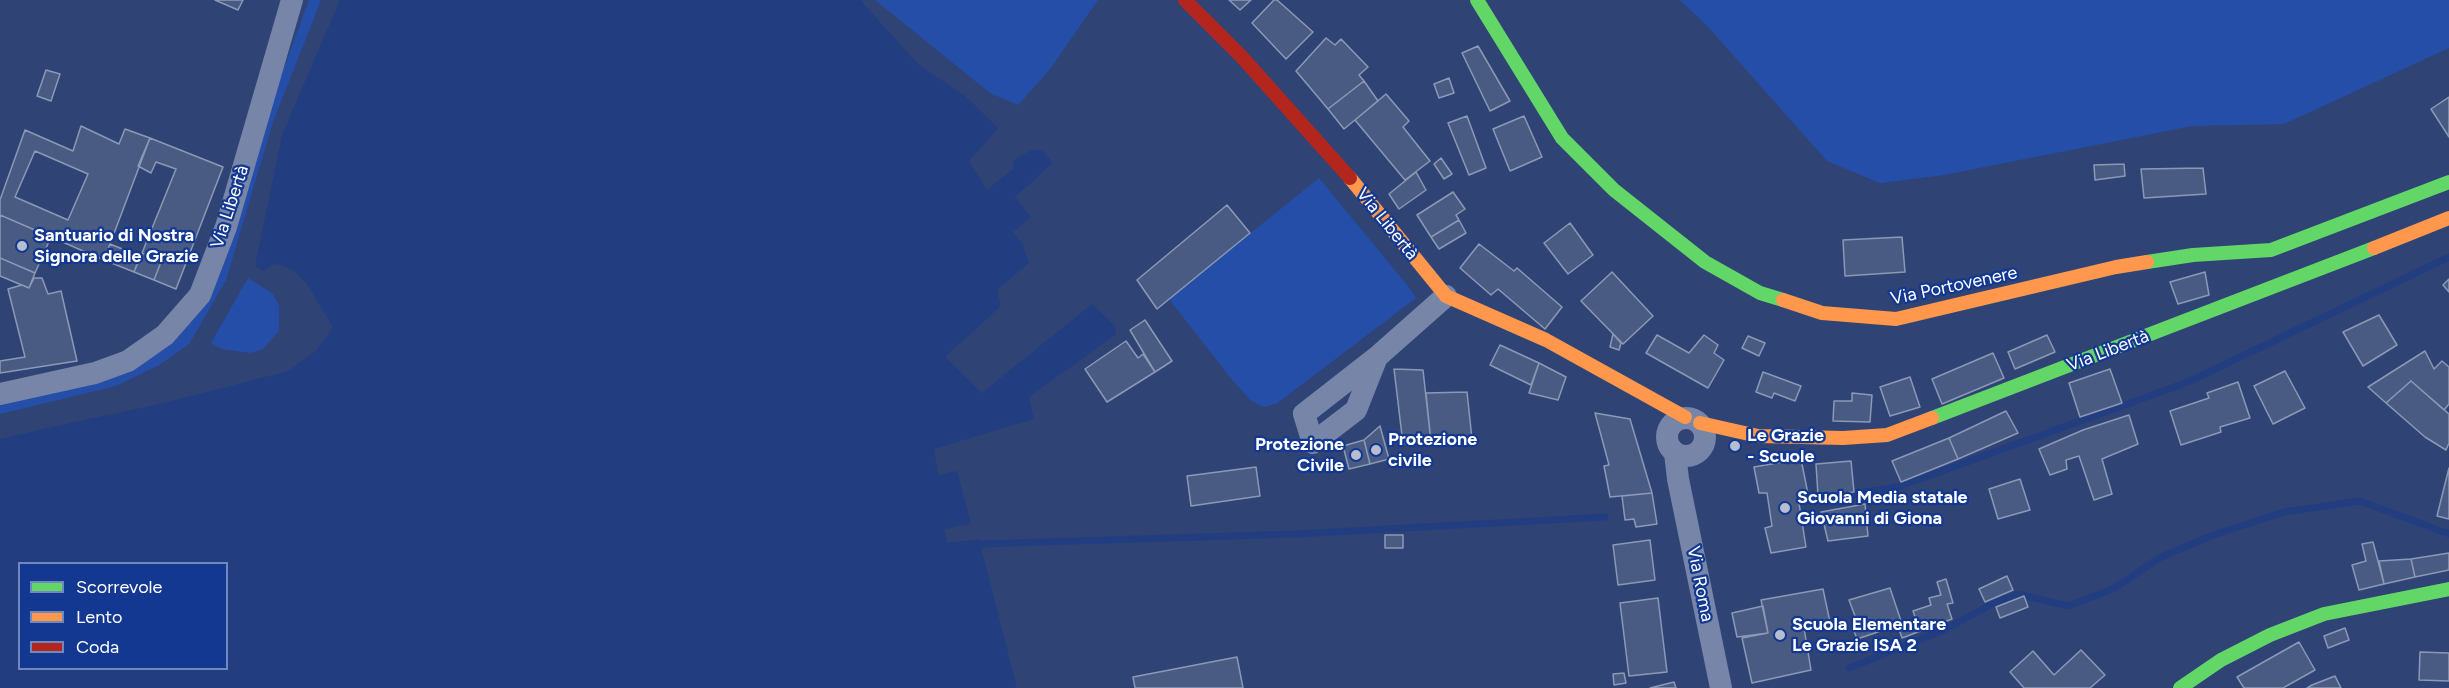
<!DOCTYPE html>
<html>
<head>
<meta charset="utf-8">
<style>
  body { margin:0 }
  #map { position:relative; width:2449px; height:688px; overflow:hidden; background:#2f4475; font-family:Figtree,sans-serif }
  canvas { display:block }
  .legend { position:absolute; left:18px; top:562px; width:210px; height:108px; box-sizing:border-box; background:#123892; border:2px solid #7188be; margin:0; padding:8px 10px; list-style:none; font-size:18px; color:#fff }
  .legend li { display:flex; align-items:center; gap:12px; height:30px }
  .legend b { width:30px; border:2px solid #7188be }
</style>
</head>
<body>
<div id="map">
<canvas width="2449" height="688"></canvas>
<ul class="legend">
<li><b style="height:8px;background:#63d668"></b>Scorrevole</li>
<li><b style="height:8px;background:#ff974d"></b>Lento</li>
<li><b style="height:8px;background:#b3261e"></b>Coda</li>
</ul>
</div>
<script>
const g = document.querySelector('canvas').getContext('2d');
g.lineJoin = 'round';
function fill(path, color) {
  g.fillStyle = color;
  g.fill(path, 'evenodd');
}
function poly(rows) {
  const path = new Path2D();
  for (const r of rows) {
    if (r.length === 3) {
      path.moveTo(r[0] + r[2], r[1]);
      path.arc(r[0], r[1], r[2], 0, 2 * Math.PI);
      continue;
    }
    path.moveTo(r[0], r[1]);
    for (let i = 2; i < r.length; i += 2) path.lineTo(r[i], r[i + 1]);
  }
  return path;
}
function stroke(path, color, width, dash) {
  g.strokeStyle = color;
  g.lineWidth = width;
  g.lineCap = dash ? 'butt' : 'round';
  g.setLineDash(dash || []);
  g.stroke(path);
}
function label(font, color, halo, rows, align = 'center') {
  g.font = font + ' Figtree,sans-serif';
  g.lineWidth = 4.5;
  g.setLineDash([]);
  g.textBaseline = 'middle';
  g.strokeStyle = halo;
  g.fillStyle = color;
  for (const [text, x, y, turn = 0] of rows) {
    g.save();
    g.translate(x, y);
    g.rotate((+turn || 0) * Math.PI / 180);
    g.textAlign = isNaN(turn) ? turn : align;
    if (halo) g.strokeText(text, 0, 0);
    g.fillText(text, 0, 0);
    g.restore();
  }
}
fill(poly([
  [309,0,321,0,273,122,226,280,189,344,159,365,116,386,0,414,0,397,95,377,204,297,265,119],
  [875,0,1098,0,1050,69,1018,105,990,93],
  [1680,0,2449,0,2449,48,2284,124,2192,126,1944,175,1880,183,1827,161,1710,29],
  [1319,178,1407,285,1416,298,1276,404,1264,407,1250,400,1229,376,1169,299],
  [248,278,272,293,279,305,279,331,263,349,251,353,222,349,211,343]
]), '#254ea9');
fill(poly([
  [340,0,860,0,919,65,964,95,998,128,969,161,987,190,1013,169,1014,160,1031,150,1042,150,1053,163,1015,197,1031,217,1013,232,1022,243,1029,263,997,290,1001,306,945,357,982,393,1092,304,1116,327,1115,335,1029,397,1034,419,934,449,938,475,957,471,971,524,944,529,947,543,979,539,1017,688,0,688,0,438,164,403,288,371,316,351,333,327,307,284,294,271,282,265,273,264,263,271,255,266,282,135],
  [20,564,226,564,226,668,20,668]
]), '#223e80');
fill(poly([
  [108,411,109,414,0,439,0,435,16,431]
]), '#2f4475');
stroke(poly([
  [1811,501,1898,487,2188,382,2449,257],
  [980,544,1296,534,1605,517],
  [1849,668,1944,630,1994,603,2018,594,2068,606,2115,588,2159,558,2213,535,2284,512,2360,501,2449,534]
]), '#223e80', 7);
const building = poly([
  [215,0,243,0,238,10,215,0],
  [1229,0,1251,0,1240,10,1229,0],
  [1274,0,1277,0,1313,32,1286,59,1252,23,1274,0],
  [1326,38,1335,45,1341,39,1368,67,1359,75,1364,81,1328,109,1296,71,1326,38],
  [1478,46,1510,101,1490,111,1462,53,1478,46],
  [46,70,60,74,51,101,37,96,46,70],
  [1449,78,1454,93,1439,98,1434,84,1449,78],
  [1364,81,1378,101,1344,129,1328,109,1364,81],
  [1386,94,1409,121,1403,127,1430,161,1405,180,1355,120,1386,94],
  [2449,97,2449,137,2431,109,2449,97],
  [1467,116,1486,168,1469,175,1448,123,1467,116],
  [1524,116,1542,157,1510,171,1493,129,1524,116],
  [81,126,119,144,125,129,150,138,104,260,0,215,0,200,25,130,73,151,81,126],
  [35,151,88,174,68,220,15,197,35,151],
  [150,138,223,167,176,289,154,280,161,262,142,253,176,169,156,162,151,173,138,166,150,138],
  [1441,158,1452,174,1444,179,1434,164,1441,158],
  [2124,164,2125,176,2095,180,2094,165,2124,164],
  [2203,168,2206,194,2144,198,2141,169,2203,168],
  [1416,172,1426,190,1399,209,1389,194,1416,172],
  [1453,192,1465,209,1456,215,1459,220,1431,237,1417,215,1453,192],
  [1227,205,1250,233,1157,309,1137,280,1227,205],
  [0,215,51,237,35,273,0,258,0,215],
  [1459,220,1466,233,1439,249,1431,237,1459,220],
  [1570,223,1593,255,1568,274,1544,243,1570,223],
  [1902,237,1905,272,1845,276,1843,240,1902,237],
  [110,244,140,256,134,272,104,260,110,244],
  [1479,244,1514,271,1517,268,1562,307,1545,329,1498,289,1491,295,1460,268,1479,244],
  [142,253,161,262,154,280,134,272,142,253],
  [0,258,35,273,29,288,0,276,0,258],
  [1612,272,1653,316,1623,344,1581,301,1612,272],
  [2205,272,2209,295,2178,304,2170,282,2205,272],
  [34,278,42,278,48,294,61,291,77,361,0,373,0,361,25,357,8,289,22,285,29,288,34,278],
  [2449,279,2449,292,2443,285,2449,279],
  [2379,315,2397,345,2363,366,2343,332,2379,315],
  [1145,320,1172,361,1155,372,1130,330,1145,320],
  [1613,334,1621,343,1619,350,1610,347,1613,334],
  [1657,335,1689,353,1704,335,1718,345,1714,353,1724,360,1708,388,1646,353,1657,335],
  [2047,335,2055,352,2015,369,2008,352,2047,335],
  [1748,336,1765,343,1759,356,1742,348,1748,336],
  [1126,341,1138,358,1143,354,1155,372,1107,402,1085,369,1126,341],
  [1500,345,1539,363,1531,385,1490,365,1500,345],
  [2425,351,2434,369,2442,361,2449,367,2449,404,2444,410,2411,381,2386,403,2368,387,2425,351],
  [1993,353,2004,378,1942,404,1932,379,1993,353],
  [1539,363,1566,377,1558,400,1529,393,1539,363],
  [1394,369,1423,370,1431,442,1403,444,1394,369],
  [2110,369,2122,403,2080,417,2069,383,2110,369],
  [2285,371,2305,408,2273,424,2254,386,2285,371],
  [1763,372,1801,386,1795,401,1774,393,1772,398,1756,392,1763,372],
  [1910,377,1920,407,1890,416,1880,387,1910,377],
  [2411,381,2449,414,2449,443,2446,450,2425,437,2386,403,2411,381],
  [2238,382,2250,418,2220,427,2221,432,2181,445,2170,411,2209,398,2207,393,2238,382],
  [1467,392,1472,439,1431,442,1426,393,1467,392],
  [1852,393,1872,395,1870,422,1833,421,1834,401,1852,401,1852,393],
  [2006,411,2018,433,1958,459,1949,438,2006,411],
  [1595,413,1630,419,1652,493,1610,497,1604,466,1609,465,1595,413],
  [2129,415,2138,444,2102,459,2112,494,2094,500,2079,456,2066,460,2067,469,2050,475,2039,449,2083,430,2129,415],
  [1380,426,1389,459,1370,464,1364,440,1380,426],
  [1949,438,1958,459,1901,482,1892,461,1949,438],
  [1364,440,1370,464,1349,469,1343,446,1364,440],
  [1801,459,1808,494,1798,497,1806,547,1771,553,1765,528,1772,526,1767,493,1759,493,1754,467,1801,459],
  [1851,461,1854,492,1818,496,1816,464,1851,461],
  [1256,467,1260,496,1191,506,1187,476,1256,467],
  [2449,468,2449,519,2437,516,2449,468],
  [2020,479,2030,510,1998,519,1989,489,2020,479],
  [1652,493,1657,524,1636,527,1634,519,1625,520,1622,496,1652,493],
  [1865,504,1868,536,1828,541,1821,512,1865,504],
  [1385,535,1403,535,1403,548,1385,548,1385,535],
  [1650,540,1655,580,1618,585,1613,545,1650,540],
  [2373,542,2384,584,2359,590,2352,565,2366,561,2362,544,2373,542],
  [2449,553,2449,570,2415,577,2411,559,2449,553],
  [2411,559,2415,577,2384,584,2379,561,2411,559],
  [2007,576,2013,590,1985,602,1979,589,2007,576],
  [1946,579,1953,603,1947,604,1952,619,1902,638,1899,629,1917,623,1913,611,1931,605,1929,598,1941,595,1937,582,1946,579],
  [1890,588,1902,624,1857,639,1852,626,1858,624,1849,600,1890,588],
  [1823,589,1830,622,1804,628,1811,670,1752,683,1742,638,1768,633,1761,600,1823,589],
  [2024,596,2028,607,2000,618,1996,607,2024,596],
  [1658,598,1667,672,1629,676,1620,603,1658,598],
  [1763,606,1768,633,1737,637,1732,613,1763,606],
  [2345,628,2349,640,2328,648,2324,636,2345,628],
  [2299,642,2315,670,2283,688,2244,688,2237,677,2299,642],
  [2081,650,2105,675,2090,688,2024,688,2010,672,2033,651,2054,675,2081,650],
  [2420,652,2449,653,2449,681,2419,680,2420,652],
  [1237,657,1243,688,1135,688,1133,677,1237,657],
  [1624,673,1626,683,1614,685,1613,674,1624,673],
  [2335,676,2341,688,2307,688,2312,685,2335,676],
  [1674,682,1676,688,1650,688,1674,682]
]);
fill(building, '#4a5b83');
stroke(building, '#8c99b6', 1.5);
stroke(poly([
  [1377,357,1356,410,1313,443,1304,414,1377,357,1446,296],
  [0,394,95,373,128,361,165,335,200,295,226,227,292,0],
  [1686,437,19],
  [1675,453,1678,479,1721,688]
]), '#7685a8', 22);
stroke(poly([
  [1477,0,1562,138,1614,190,1705,262,1760,293,1783,300],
  [2147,262,2193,255,2271,250,2449,182],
  [1932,418,2374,248],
  [2180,688,2221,660,2270,635,2324,614,2449,589]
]), '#63d668', 14);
stroke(poly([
  [1350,178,1446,296,1546,340,1685,417],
  [2374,248,2449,218],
  [1783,300,1822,313,1896,319,2116,267,2147,262],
  [1700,423,1758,436,1843,438,1887,435,1932,418]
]), '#ff974d', 14);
stroke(poly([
  [1185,0,1241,56,1350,178]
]), '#b3261e', 14);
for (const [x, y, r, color] of [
  [22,246,6,"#b6becf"],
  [1735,446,6,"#b6becf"],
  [1376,450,6,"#b6becf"],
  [1356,455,6,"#b6becf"],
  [1785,508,6,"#b6becf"],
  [1780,635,6,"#b6becf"]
]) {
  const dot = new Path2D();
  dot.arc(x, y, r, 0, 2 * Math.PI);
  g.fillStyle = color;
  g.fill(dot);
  stroke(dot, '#123892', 2);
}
label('18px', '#fff', '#123892', [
  ["Via Libertà",230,207,-72],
  ["Via Libertà",1387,224,51],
  ["Via Portovenere",1954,286,-12],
  ["Via Libertà",2108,351,-21],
  ["Via Roma",1700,584,79]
]);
label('bold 18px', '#fff', '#123892', [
  ["Santuario di Nostra",34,236],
  ["Signora delle Grazie",34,257],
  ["Le Grazie",1747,436],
  ["- Scuole",1747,457],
  ["Protezione",1388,440],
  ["civile",1388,461],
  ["Protezione",1344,445,"right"],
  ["Civile",1344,466,"right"],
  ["Scuola Media statale",1797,498],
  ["Giovanni di Giona",1797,519],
  ["Scuola Elementare",1792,625],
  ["Le Grazie ISA 2",1792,646]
], 'left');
</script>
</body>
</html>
